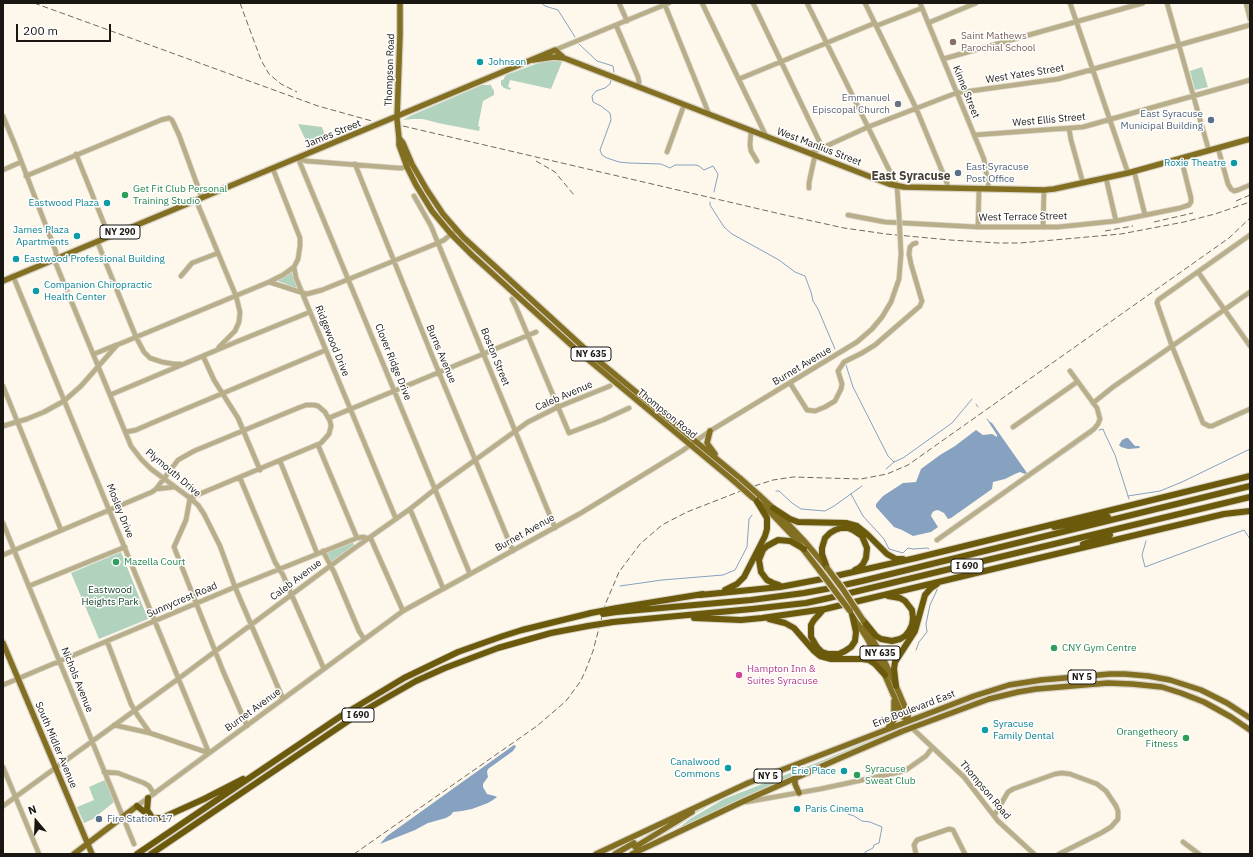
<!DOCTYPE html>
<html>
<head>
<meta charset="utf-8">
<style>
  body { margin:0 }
  #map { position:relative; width:1253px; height:857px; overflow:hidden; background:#fef8ec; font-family:"IBM Plex Sans",sans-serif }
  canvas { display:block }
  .frame { position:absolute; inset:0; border:4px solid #1a1712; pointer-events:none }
  .north { position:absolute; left:16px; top:801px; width:40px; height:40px; -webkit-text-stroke:3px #fff; paint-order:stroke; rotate:341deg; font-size:11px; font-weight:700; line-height:16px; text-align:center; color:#1a1712 }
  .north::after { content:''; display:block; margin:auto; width:14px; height:18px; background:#1a1712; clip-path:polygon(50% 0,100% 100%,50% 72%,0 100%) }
  .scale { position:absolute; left:16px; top:24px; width:95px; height:18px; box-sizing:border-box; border:2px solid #1a1712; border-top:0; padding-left:5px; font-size:12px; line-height:14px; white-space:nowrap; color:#1a1712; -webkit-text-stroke:3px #fff; paint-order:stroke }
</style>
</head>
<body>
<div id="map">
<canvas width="1253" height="857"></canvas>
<div class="frame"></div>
<div class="north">N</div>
<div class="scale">200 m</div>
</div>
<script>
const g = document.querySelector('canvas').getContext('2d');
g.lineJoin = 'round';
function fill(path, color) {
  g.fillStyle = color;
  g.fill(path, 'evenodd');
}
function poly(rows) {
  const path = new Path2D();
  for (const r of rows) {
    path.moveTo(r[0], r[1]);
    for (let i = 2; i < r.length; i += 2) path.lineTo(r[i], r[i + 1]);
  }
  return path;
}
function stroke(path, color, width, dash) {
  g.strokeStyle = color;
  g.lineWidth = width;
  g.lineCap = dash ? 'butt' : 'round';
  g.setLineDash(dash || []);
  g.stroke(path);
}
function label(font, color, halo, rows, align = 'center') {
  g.font = font + ' "IBM Plex Sans",sans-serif';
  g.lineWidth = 3;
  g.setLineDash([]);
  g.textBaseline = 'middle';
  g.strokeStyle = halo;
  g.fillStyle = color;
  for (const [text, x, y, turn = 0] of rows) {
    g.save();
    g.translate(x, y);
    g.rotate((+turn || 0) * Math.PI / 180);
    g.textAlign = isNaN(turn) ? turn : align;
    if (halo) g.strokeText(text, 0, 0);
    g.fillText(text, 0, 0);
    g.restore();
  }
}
fill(poly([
  [552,60,562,62,551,89,510,80,508,87,511,88,510,90,504,88,501,85,501,80,503,80,506,75,544,61],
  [1202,67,1208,87,1195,90,1190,71],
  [490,84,494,91,494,95,483,101,478,126,480,127,479,131,438,123,423,119,413,119,403,120,410,116,482,85,489,85],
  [298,124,322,127,327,141,309,147],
  [291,271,297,287,296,288,278,281,278,279],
  [353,541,354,545,331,562,326,552],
  [121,552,148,619,99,639,71,573],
  [902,727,901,729,858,747,849,752,733,803,698,819,687,826,644,846,680,827,690,819,724,799,821,761],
  [860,742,729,795,710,805,692,815,679,825,643,845,642,843,722,796],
  [105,780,114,802,93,819,84,823,77,807,94,800,89,787]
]), '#b1d2bd');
fill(poly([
  [988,421,992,423,1027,473,1025,474,1020,472,1015,474,1005,479,993,482,992,489,951,518,948,519,944,513,938,510,934,511,932,513,931,516,938,527,931,532,913,536,902,530,894,527,876,507,876,504,883,496,903,483,916,482,921,469,940,455,955,446,976,430,983,435,992,434,997,437,997,435],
  [1126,438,1128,438,1135,446,1139,446,1140,448,1128,449,1121,447,1119,445,1122,440],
  [514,745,516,746,515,748,513,751,488,769,487,772,488,777,483,784,483,787,487,794,495,796,497,797,493,800,488,803,472,809,462,811,453,812,451,815,446,818,428,823,415,830,380,844,387,836]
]), '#87a1c1');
stroke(poly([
  [541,3,545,6,558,10,575,37],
  [579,44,597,61,613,66,614,72],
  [611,80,610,84,605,88,596,91,592,96,593,102,601,106,610,113,611,120,600,150,602,155,607,158,619,162,629,163,661,164,670,168,675,165,696,165,699,166,704,170,713,166,718,174,714,192],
  [710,202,710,205,724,227,732,234,779,260,795,272,805,276,811,292,813,301,818,309,835,349],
  [846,365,853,387,888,456,894,462,903,458,952,423,972,399],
  [976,404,978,407],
  [987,419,990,423],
  [1099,430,1103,429,1105,434,1115,455,1129,499],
  [886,469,894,462],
  [1029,478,1093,433],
  [776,491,779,491,792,503,801,509,825,511,834,506,862,486],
  [851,494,863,516,884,539,889,549,903,553,908,548,913,549,928,548,929,549],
  [1128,496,1160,491,1182,482,1250,449],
  [1146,541,1142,555,1145,567,1244,530,1250,539],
  [620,586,662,580,723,575,735,570,747,547,749,519,752,515],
  [916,650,919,642,927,632,926,624,930,605,937,590,937,588],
  [848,814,854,816,862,821,870,822,882,827,879,843,874,845,873,848,865,852,865,854]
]), '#87a1c1', 1);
const minor = poly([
  [619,3,627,21],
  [702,3,766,136],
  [753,3,822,147],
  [807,3,897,186,899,215],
  [865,3,916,108,947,183,948,188],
  [920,3,984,159,989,189],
  [1070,3,1128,173],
  [1167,3,1209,151],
  [1246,3,1250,19],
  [665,5,709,114],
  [928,23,976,3],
  [616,25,638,77,639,82,638,87],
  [876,26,922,8],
  [555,50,669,3],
  [943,59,1143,3],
  [739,79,875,23],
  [3,116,15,145,56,252,56,264,131,446,141,459,151,469,190,498,198,505,204,514,220,546,235,587,283,699],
  [1069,128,1071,140,1083,183],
  [751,130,750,145,751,151,757,161],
  [974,135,1083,127,1250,80],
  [1218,148,1228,184,1231,189,1234,191,1238,190,1250,185],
  [667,152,684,105],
  [811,153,868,127,956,93,1058,79,1250,25],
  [76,154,109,236],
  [298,158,470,574],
  [298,158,306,161,398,168,402,168,409,165],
  [355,164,433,358,513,551],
  [273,169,300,238,300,246,298,259,294,267,296,278,396,519],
  [3,170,21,162],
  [1134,171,1145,215],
  [26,176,161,120,169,118,172,120,179,135,202,198],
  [1106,178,1116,221],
  [809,188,809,183,815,155],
  [414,196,431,226,555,528],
  [196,200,236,296,240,312,239,322,235,331,219,347],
  [848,215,885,222,978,227,1058,227,1116,221,1180,208,1189,205,1191,202,1191,198,1181,158],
  [978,227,979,189],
  [1043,227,1044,190],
  [1250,235,1158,300,1157,303,1172,346,1203,423,1209,426,1212,426,1250,409],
  [97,241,136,337,144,352,150,358,162,362,174,364,180,364],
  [1198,272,1250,346],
  [13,276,209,753],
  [181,276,192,263,218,253],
  [269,282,283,275,294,267],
  [512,299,516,307,569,433,603,420,629,408],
  [94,354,116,345],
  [203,356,214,380,238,418,260,470],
  [790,383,807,410,815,411,825,407,835,401,841,389,842,384,838,371,844,362,862,353,875,345,920,306,922,301,921,298,911,264,909,254,910,247,913,244,916,243],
  [3,386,61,530],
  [110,395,236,342,310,312],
  [1093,403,1113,387,1250,292],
  [329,418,536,332],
  [3,426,27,419,44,412,64,401,81,386,117,345,269,282,303,293,307,294,322,290,438,243,444,240,456,230],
  [1013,427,1077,382],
  [126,432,136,430,152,423,326,350],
  [318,445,357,538],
  [280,461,317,553],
  [240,478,275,562,283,575,324,669],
  [156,489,174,487],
  [190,498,186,520,174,547,223,671,247,726],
  [410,509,443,588],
  [3,523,134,844],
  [937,540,1094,429,1098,424,1100,419,1097,408,1070,371],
  [323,551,334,572,359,631,364,639],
  [3,555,152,492,156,489,178,460,194,451,298,408,306,405,314,405,318,406,325,412,330,421,331,426,329,434,321,443,190,498],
  [29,586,125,547],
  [107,641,131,704,138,716,150,733,209,753],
  [3,685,235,587,357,538,363,537,371,539,403,611],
  [114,725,150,733],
  [912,728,964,777,998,821,1034,854],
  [3,767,39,854],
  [104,772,118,773,144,783,149,786,154,794],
  [746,802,820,789,900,772,906,770,926,756,932,748],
  [3,806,178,679,349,552,410,509,439,486,528,422,558,407,610,386],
  [137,806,403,611,581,513,682,451,710,431,857,342,872,329,882,317,891,302,899,279],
  [994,816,1008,792,1013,789,1055,774,1062,773,1070,774,1097,784,1106,791,1116,806,1118,811,1118,819,1111,827,1101,833,1059,854],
  [1183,842,1199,854],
  [916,854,914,845,917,840,949,829,953,830,965,854]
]);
const major = poly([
  [400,3,400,35,397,119,399,138,399,145,407,167,416,185,432,211,451,234,472,255,579,352,735,482],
  [533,60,554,57,564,58,889,184,904,187,1044,190,1054,189,1128,173,1250,139],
  [399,138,403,143,412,164,427,190,443,214,463,237,594,357,741,479],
  [3,281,555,50,564,58],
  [710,431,707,443,715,454],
  [759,495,773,508,806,543,827,568],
  [759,503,770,512,792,535,820,571],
  [853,616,868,640,880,664,903,717,908,720],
  [865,626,882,656,896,686,908,714,908,721],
  [3,643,92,854],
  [888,728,894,720,894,701],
  [795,779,795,784,799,793],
  [635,847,692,812],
  [74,854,137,806],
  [596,854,748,783,974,696,1009,685,1041,680,1110,674,1125,674,1148,676,1170,680,1201,690,1227,703,1250,718],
  [615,854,634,843],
  [632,854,742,802,838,759,903,731,989,699,1018,692,1036,689,1108,683,1132,684,1162,687,1181,693,1204,702,1231,717,1250,730]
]);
const highway = poly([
  [773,508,790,519,798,522,846,523,857,526,867,534,887,554,896,559,903,559],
  [1054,527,1108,517],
  [1083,544,1110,535],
  [827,568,822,554,822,548,825,538,830,533,835,530,841,528,848,528,853,530,862,536,867,548,866,558,863,564,859,568,855,570],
  [779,585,773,583,767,580,761,572,759,560,763,550,767,546,778,540,790,541,804,549],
  [725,590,737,584,744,577,765,536,767,529,767,518,756,500],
  [700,595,780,587,822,579,916,558,1250,476],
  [617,608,703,594],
  [823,610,814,620,811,625,811,637,817,647,822,652,828,654,839,654,845,651,851,647,855,641,856,632,852,614],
  [616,612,751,600,804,593,826,589,862,581,1250,486],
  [694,618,741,620,762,618,825,609,1224,514,1250,511],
  [769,619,785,623,794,628,814,651,820,656,831,659,862,659,869,660,875,664,885,675],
  [863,620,876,636,881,639,892,641,900,639,905,636,909,631,912,625,913,618,912,610,905,601,900,598,888,596],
  [613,622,752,609,806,603,829,598,1250,497],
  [896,686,894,669,895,662,915,631,925,595,931,588,937,584],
  [148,798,147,810,151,816],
  [137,806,152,818,162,818,204,799,243,779],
  [137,854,341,716,404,678,458,652,503,636,522,630,591,613],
  [151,854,360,713,416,681,445,668,498,648,551,633,588,626]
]);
stroke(minor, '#dad4c9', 6);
stroke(major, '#dad4c9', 8);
stroke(highway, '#dad4c9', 8);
stroke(minor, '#b8ae89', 4.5);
stroke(major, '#836f21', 5.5);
stroke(highway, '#6b5a0b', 6);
stroke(poly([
  [34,3,318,106,372,121],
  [240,3,261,60,269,74,281,84,297,92],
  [403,126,785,215,844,228,886,234,950,240,998,243,1020,243,1121,234,1184,222,1215,214,1250,202],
  [536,161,555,172,574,195],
  [1236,201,1250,195],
  [1154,222,1193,213],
  [1105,231,1133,226],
  [354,854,537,726,566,701,580,682,585,672,593,651,605,605,619,572,640,544,662,525,687,512,751,487,773,480,793,477,861,479,887,474,908,465,1229,238,1250,218]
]), '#6e6a62', 1, [6, 3]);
const minorBridge = poly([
  [899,279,901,254,899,215]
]);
const majorBridge = poly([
  [741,479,759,495],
  [735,482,753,498],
  [827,568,842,588,863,620],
  [820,571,850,611]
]);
const highwayBridge = poly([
  [591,613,617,608],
  [603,614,616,612],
  [588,626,613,622]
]);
stroke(minorBridge, '#dad4c9', 6, []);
stroke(majorBridge, '#dad4c9', 8, []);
stroke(highwayBridge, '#dad4c9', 8, []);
stroke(minorBridge, '#b8ae89', 4.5);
stroke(majorBridge, '#836f21', 5.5);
stroke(highwayBridge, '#6b5a0b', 6);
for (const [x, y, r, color] of [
  [953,42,4,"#8d6e63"],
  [480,62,4,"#0f9aa8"],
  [898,104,4,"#6b7280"],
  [1211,120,4,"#5c6f8a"],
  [1234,163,4,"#0f9aa8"],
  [958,173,4,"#5c6f8a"],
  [125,195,4,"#2e9e5b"],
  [107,203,4,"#0f9aa8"],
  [77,236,4,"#0f9aa8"],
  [16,259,4,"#0f9aa8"],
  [36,291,4,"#0f9aa8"],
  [116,562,4,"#2e9e5b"],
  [1054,648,4,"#2e9e5b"],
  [739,675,4,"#d1479c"],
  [985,730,4,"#0f9aa8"],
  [1186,738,4,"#2e9e5b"],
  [728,768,4,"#0f9aa8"],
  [844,771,4,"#0f9aa8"],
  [857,775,4,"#2e9e5b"],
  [797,809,4,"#0f9aa8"],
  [99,819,4,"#5c6f8a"]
]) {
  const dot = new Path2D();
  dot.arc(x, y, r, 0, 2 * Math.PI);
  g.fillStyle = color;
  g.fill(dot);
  stroke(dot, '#fff', 1.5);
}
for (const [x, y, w] of [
  [120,232,40],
  [591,354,40],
  [967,566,32],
  [880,653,40],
  [1082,677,28],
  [358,715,32],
  [768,776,28]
]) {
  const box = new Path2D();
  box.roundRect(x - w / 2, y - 7, w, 14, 3);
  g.fillStyle = '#fff';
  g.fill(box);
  stroke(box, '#1a1712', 1);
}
label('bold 9px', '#1a1712', null, [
  ["NY 290",120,232],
  ["NY 635",591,354],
  ["I 690",967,566],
  ["NY 635",880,653],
  ["NY 5",1082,677],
  ["I 690",358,715],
  ["NY 5",768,776]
]);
label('10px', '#785e54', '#fff', [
  ["Saint Mathews",961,36],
  ["Parochial School",961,48]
], 'left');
label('10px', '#0d838f', '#fff', [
  ["Johnson",488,62],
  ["Roxie Theatre",1226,163,"right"],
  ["Eastwood Plaza",99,203,"right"],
  ["James Plaza",69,230,"right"],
  ["Apartments",69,242,"right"],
  ["Eastwood Professional Building",24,259],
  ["Companion Chiropractic",44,285],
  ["Health Center",44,297],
  ["Syracuse",993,724],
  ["Family Dental",993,736],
  ["Canalwood",720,762,"right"],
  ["Commons",720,774,"right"],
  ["Erie Place",836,771,"right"],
  ["Paris Cinema",805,809]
], 'left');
label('10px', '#1a1712', '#fff', [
  ["Thompson Road",390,70,-88],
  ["West Yates Street",1025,74,-9],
  ["Kinne Street",966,92,68],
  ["West Ellis Street",1049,120,-5],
  ["James Street",333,134,-22],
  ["West Manlius Street",819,147,21],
  ["West Terrace Street",1023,217,-1],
  ["Ridgewood Drive",332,341,68],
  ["Burns Avenue",441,354,67],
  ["Boston Street",495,357,68],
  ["Clover Ridge Drive",393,362,68],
  ["Burnet Avenue",802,366,-31],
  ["Caleb Avenue",564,396,-23],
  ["Thompson Road",667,414,39],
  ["Plymouth Drive",173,473,40],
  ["Mosley Drive",120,511,68],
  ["Burnet Avenue",525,533,-29],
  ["Caleb Avenue",296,580,-37],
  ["Sunnycrest Road",182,600,-23],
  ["Nichols Avenue",77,680,68],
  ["Erie Boulevard East",914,709,-21],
  ["Burnet Avenue",253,710,-36],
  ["South Midler Avenue",56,745,67],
  ["Thompson Road",985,790,50]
]);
label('10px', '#5b616d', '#fff', [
  ["Emmanuel",890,98],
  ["Episcopal Church",890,110]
], 'right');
label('10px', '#4e5e75', '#fff', [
  ["East Syracuse",1203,114,"right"],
  ["Municipal Building",1203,126,"right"],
  ["East Syracuse",966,167],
  ["Post Office",966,179],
  ["Fire Station 17",107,819]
], 'left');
label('10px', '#27864d', '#fff', [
  ["Get Fit Club Personal",133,189],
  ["Training Studio",133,201],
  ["Mazella Court",124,562],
  ["CNY Gym Centre",1062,648],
  ["Orangetheory",1178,732,"right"],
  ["Fitness",1178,744,"right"],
  ["Syracuse",865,769],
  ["Sweat Club",865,781]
], 'left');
label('10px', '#104027', '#fff', [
  ["Eastwood",110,590],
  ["Heights Park",110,602]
]);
label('10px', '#b23c85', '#fff', [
  ["Hampton Inn &",747,669],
  ["Suites Syracuse",747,681]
], 'left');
label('bold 12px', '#474135', '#fff', [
  ["East Syracuse",911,177]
]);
</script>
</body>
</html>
